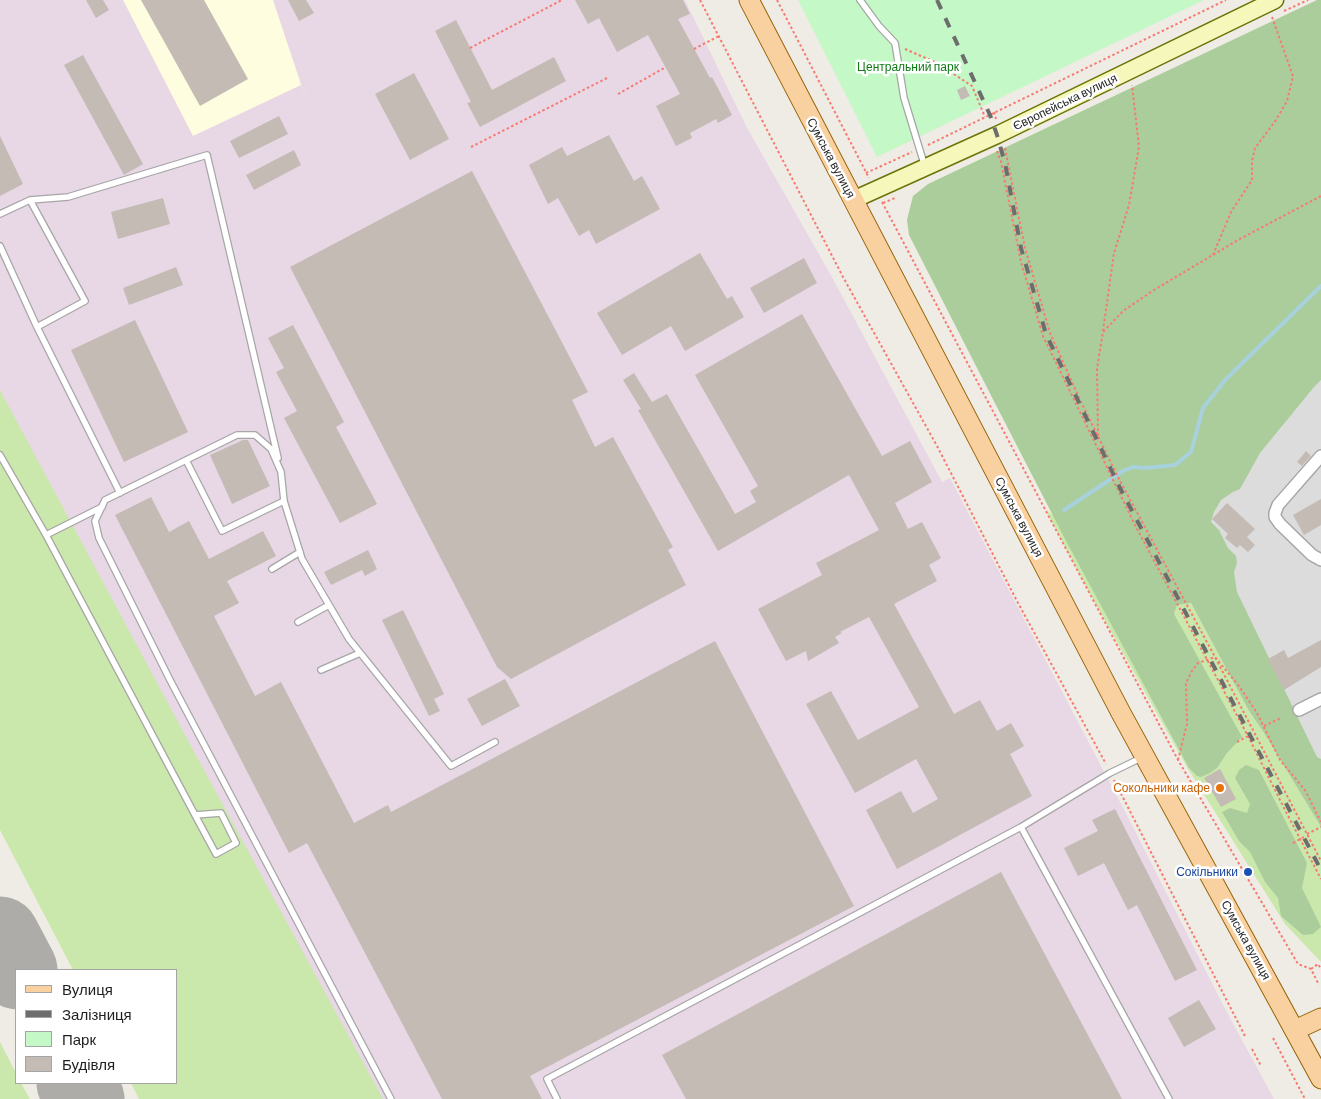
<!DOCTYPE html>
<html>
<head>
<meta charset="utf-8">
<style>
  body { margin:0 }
  #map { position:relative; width:1321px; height:1099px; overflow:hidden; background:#efece5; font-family:Barlow,sans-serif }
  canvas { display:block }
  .legend { position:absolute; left:15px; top:969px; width:162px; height:115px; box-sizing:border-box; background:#fff; border:1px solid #a5a5a5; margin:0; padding:6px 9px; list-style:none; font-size:15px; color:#1f1f1f }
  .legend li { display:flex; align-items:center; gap:10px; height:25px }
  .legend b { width:25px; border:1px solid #a5a5a5 }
</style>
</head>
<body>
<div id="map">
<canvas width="1321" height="1099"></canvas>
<ul class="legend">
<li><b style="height:6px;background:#f9d1a0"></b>Вулиця</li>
<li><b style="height:6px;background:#6d6d6d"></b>Залізниця</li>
<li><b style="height:14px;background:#c4f8c6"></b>Парк</li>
<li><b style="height:14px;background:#c4bbb5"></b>Будівля</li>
</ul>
</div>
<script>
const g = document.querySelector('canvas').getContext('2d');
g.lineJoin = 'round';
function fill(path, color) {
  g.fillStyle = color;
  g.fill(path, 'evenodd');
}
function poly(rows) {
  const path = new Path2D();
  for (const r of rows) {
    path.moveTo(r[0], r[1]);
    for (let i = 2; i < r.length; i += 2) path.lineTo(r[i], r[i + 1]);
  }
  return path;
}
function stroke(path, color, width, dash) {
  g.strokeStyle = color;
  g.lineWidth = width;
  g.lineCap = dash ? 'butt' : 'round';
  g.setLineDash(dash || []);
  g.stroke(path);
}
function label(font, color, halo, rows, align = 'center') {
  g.font = font + ' Barlow,sans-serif';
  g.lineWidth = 5;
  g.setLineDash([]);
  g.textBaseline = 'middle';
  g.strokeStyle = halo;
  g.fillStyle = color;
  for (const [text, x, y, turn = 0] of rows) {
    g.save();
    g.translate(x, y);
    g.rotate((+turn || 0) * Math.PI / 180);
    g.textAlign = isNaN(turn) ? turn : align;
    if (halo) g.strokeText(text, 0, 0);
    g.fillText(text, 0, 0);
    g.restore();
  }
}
fill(poly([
  [1321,374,1321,781,1197,514,1282,427,1278,418]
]), '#dddcdc');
fill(poly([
  [0,0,270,0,311,111,272,0,685,0,746,126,833,279,942,482,950,478,1131,823,1223,1005,1274,1099,373,1099,0,507]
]), '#e8d7e5');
fill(poly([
  [123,0,273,0,301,85,193,136]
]), '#fefddf');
fill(poly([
  [0,390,185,735,383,1099,139,1099,131,1083,176,1083,176,970,73,970,0,830],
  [1045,509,1174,613,1177,604,1191,603,1249,711,1264,733,1321,827,1321,962,1285,924,1188,769,1094,601],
  [0,1042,16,1073,16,1083,21,1083,30,1099,0,1099]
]), '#cbe8ac');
fill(poly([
  [1317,0,1321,0,1321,380,1314,387,1260,453,1240,489,1233,492,1221,500,1214,512,1211,522,1219,530,1228,548,1236,556,1237,563,1234,572,1237,592,1317,757,1321,759,1321,827,1264,733,1249,711,1191,603,1177,605,1174,614,1242,737,1227,753,1217,768,1210,773,1201,777,1197,776,1189,768,1065,539,999,411,909,235,907,220,913,196,928,184],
  [1246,765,1259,770,1307,863,1302,888,1321,927,1313,934,1303,935,1281,916,1278,898,1265,882,1250,852,1239,841,1222,812,1230,808,1247,813,1250,804,1235,778,1239,770]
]), '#abcd9b');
fill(poly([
  [798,0,1204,0,877,157]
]), '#c4f8c6');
stroke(poly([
  [1064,510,1123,471,1133,467,1146,468,1175,465,1191,452,1203,408,1226,379,1321,286]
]), '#a7d1dc', 4);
stroke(poly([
  [0,936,18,970],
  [76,1083,85,1099]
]), '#aeaca9', 79);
fill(poly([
  [86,0,103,0,109,10,96,18],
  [141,0,204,0,248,79,200,106],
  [288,0,306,0,314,13,299,21],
  [575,0,683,0,690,14,678,19,710,78,712,77,732,115,718,123,716,119,690,133,692,138,676,146,656,106,680,94,648,35,617,52,599,18,588,24],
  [456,20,492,90,554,57,566,81,480,127,467,103,471,102,435,31],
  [83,55,143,164,124,175,64,65],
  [414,73,449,139,410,160,375,94],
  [965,86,970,96,961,100,957,90],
  [279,116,288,134,239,158,230,141],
  [609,135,634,181,642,176,660,209,596,244,589,230,579,236,558,198,548,204,529,165,562,147,567,156],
  [0,136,23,184,0,196],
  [294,150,301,165,254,190,246,175],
  [472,171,588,392,572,400,595,447,613,437,673,547,668,550,686,585,511,679,497,667,290,267],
  [163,198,170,224,118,239,111,212],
  [700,253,727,299,732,296,744,317,685,351,671,326,622,355,597,313],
  [804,258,817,283,764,313,750,288],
  [176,267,183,285,129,305,123,288],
  [802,314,882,456,910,441,932,482,895,503,908,529,922,522,941,558,929,565,937,581,894,604,954,714,980,700,997,731,1011,723,1024,746,1010,754,1032,796,897,869,866,810,901,791,913,813,938,799,916,759,855,793,806,704,831,691,858,740,919,707,869,617,840,632,842,633,835,637,839,643,808,661,806,651,786,661,758,609,822,575,816,563,879,530,849,475,718,551,638,410,641,409,623,380,634,373,652,402,667,394,735,514,756,502,750,491,758,486,695,375],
  [135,320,188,432,124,462,71,350],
  [293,325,344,422,336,427,377,504,340,523,284,418,297,411,276,372,284,368,268,338],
  [243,440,248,440,270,486,232,504,210,455],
  [1306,451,1311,456,1302,466,1297,462],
  [151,497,169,532,189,521,209,559,263,531,276,556,227,581,239,603,214,616,255,696,281,682,354,823,388,805,391,812,715,641,854,906,530,1076,542,1099,442,1099,307,843,289,853,115,515],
  [1321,499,1321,525,1304,535,1293,515],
  [1227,503,1255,529,1247,537,1255,545,1248,552,1240,545,1237,548,1225,538,1228,534,1212,519],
  [368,550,377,569,365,576,362,570,331,585,324,572],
  [403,610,444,694,434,699,440,711,429,716,382,620],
  [1321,640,1321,667,1284,690,1268,659,1284,650,1288,658],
  [505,679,520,706,482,726,467,699],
  [1220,769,1236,799,1221,807,1204,778],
  [1115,809,1197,970,1175,981,1137,905,1128,910,1104,863,1078,876,1064,848,1098,831,1092,820],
  [1001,872,1122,1099,686,1099,662,1055],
  [1199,1000,1216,1029,1184,1047,1168,1018]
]), '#c4bbb5');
const lane = poly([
  [860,0,879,26,895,43,904,98,925,167],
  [0,214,30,200],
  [0,246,37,327,120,493],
  [37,327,85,301,30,200,68,197,207,155,278,458],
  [0,455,46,535,195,815,216,854,236,843,221,813,195,815],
  [186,460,222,531,284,501],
  [46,535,102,507],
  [272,569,300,552],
  [298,622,329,605],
  [321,670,360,653],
  [1141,758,1110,773,1021,827,1169,1099],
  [391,1099,170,680,99,538,95,521,105,500,237,435,255,435,271,449,281,472,284,501,302,559,349,639,451,766,495,742],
  [557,1099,547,1079,1021,827]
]);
const street = poly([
  [1321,456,1278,505,1275,513,1275,517,1280,524,1312,555,1321,560],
  [1299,710,1321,699]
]);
const secondary = poly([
  [853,200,997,135,1275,0]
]);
const primary = poly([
  [749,0,1121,713,1321,1079],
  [1295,1030,1321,1018]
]);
stroke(lane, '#a6a6a6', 8);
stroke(street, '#a6a6a6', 14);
stroke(secondary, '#6b7408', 19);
stroke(primary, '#956204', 21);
stroke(poly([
  [700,0,843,277,937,446,1018,603,1106,764],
  [777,0,869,178],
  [1284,11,1308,0],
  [470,48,562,0],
  [694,49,719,36],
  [905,49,937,63,972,86,985,117],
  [618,94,666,67],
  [994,112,996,119],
  [928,145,1226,0],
  [471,147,609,77],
  [1005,148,1025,248,1050,333,1081,402,1120,481,1215,657,1321,861],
  [997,151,1001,162,1021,262,1043,336,1136,527,1248,736,1284,808,1321,879],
  [866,173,912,152],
  [882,202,1178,760,1298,964,1311,969,1319,985],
  [883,203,895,198],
  [1213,255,1231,212,1252,180,1252,161,1255,148,1276,120,1287,101,1293,76,1272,17],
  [1103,331,1114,253,1129,205,1139,147,1132,85],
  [1098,436,1097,368,1103,332,1123,311,1154,290,1238,240,1321,196],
  [1264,726,1281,718],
  [1237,742,1248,736],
  [1178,760,1187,724,1186,683,1192,671,1198,663,1215,657,1239,686,1257,713,1280,760,1305,790,1321,822],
  [1114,780,1245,1036],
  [1307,834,1321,827],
  [1293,843,1304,837],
  [1311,969,1318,964,1321,969],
  [1273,1038,1305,1099],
  [1252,1049,1261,1066]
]), '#f67a70', 2, [2.5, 2.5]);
stroke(lane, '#fff', 5.5);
stroke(street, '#fff', 11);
stroke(secondary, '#f6f8bb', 16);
stroke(primary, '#f9d1a0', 19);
stroke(poly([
  [937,0,990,115,997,135,1005,163,1021,248,1046,334,1120,488,1321,870]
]), '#6d6d6d', 4, [10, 10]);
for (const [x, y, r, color] of [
  [1220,788,5,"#e8710a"],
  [1248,872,5,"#1a4fb4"]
]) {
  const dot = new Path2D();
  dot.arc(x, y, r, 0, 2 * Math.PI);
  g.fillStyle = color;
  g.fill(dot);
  stroke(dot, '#fff', 2);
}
label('12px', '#0f7b15', '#fff', [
  ["Центральний парк",908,67]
]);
label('12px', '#1f1f1f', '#fff', [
  ["Європейська вулиця",1065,102,-26],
  ["Сумська вулиця",831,158,62],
  ["Сумська вулиця",1019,517,62],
  ["Сумська вулиця",1246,940,61]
]);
label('12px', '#c56008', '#fff', [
  ["Сокольники кафе",1210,788]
], 'right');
label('12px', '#164399', '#fff', [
  ["Сокільники",1238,872]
], 'right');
</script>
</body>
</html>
